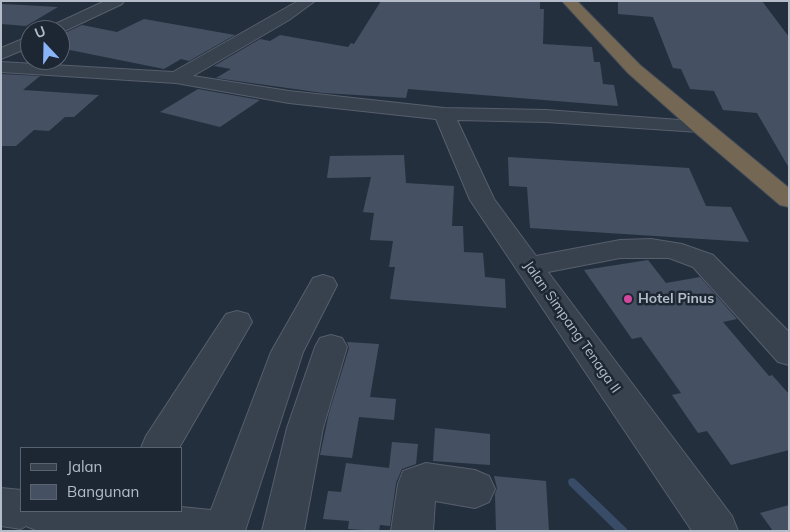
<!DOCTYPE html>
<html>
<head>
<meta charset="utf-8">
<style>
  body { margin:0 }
  #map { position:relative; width:790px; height:532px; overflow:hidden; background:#242f3e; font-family:Mulish,sans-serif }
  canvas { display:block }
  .frame { position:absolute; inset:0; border:2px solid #b4bcc9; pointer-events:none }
  .legend { position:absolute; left:20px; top:447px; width:162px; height:65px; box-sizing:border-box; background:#1d2633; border:1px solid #59626f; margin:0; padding:6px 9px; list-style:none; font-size:15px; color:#b4bcc9 }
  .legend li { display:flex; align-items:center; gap:10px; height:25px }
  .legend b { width:25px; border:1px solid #59626f }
  .north { position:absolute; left:20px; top:20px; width:50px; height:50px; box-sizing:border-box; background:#1d2633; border:1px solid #59626f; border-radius:50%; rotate:339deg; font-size:14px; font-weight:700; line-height:20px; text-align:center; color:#b4bcc9 }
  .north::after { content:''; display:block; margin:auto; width:18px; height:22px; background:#8ab4f8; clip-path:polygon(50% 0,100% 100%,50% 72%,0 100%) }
</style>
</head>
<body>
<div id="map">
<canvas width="790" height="532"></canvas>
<div class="frame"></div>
<ul class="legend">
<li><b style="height:6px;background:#38414e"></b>Jalan</li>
<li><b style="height:14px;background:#455162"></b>Bangunan</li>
</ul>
<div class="north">U</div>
</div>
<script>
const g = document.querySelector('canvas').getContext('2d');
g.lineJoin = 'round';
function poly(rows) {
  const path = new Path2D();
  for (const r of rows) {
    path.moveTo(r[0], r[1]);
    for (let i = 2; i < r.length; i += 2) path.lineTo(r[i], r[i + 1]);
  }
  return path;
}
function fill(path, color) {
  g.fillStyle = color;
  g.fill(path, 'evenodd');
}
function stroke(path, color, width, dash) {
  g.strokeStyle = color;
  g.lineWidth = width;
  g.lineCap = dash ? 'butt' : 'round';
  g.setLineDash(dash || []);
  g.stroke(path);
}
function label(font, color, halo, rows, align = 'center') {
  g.font = font + ' Mulish,sans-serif';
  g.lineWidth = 5;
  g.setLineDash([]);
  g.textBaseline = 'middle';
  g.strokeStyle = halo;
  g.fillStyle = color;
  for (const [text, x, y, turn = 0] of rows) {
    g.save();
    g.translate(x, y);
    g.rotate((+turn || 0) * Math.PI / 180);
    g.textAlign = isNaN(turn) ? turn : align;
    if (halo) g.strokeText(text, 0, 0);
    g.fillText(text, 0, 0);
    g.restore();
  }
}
fill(poly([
  [572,478,575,479,626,528,628,531,616,531,569,485,568,482,569,479,572,478]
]), '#394c67');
fill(poly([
  [381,1,540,1,540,9,544,9,543,44,592,47,594,62,600,62,603,84,614,85,618,106,408,89,406,98,323,93,216,78,231,69,214,66,260,39,270,41,280,35,348,47,351,43,354,44],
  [618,1,762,1,789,37,789,168,757,113,723,110,714,91,690,89,681,69,673,68,653,17,618,14],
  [1,4,23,5,58,7,26,26,1,24],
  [144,19,235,35,189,61,181,59,164,69,60,48,60,35,82,25,117,32],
  [1,74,40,76,23,90,99,95,74,117,65,117,49,131,34,130,16,146,1,146],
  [198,89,260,100,220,127,160,112],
  [404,155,406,183,454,186,452,226,463,226,464,252,483,253,485,277,505,279,506,308,390,299,395,267,389,267,393,241,370,240,374,213,363,212,371,177,327,178,330,156],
  [508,157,689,168,706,206,731,207,749,242,530,228,527,187,509,186],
  [648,260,666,283,700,277,737,319,723,322,769,376,772,375,789,394,789,450,731,465,707,431,698,433,672,395,681,393,641,337,632,339,584,270],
  [347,342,379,344,370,397,396,399,394,420,359,417,352,458,320,455,329,413,349,348],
  [435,428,490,434,490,465,433,461],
  [392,442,418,444,416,464,402,469,396,483,390,526,380,525,379,531,348,529,349,521,323,519,328,491,341,492,346,463,389,468],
  [494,476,546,481,549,531,496,531,495,494,497,488],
  [789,505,789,531,773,531,760,513]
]), '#455162');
const minor = poly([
  [105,1,124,1,122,4,60,33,60,30,46,30,49,27,105,1],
  [298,1,315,1,289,20,193,76,289,91,444,108,546,110,706,122,709,126,706,130,699,132,546,122,457,120,494,199,536,256,620,240,651,239,682,244,713,255,789,332,789,365,778,362,693,267,669,258,620,258,548,272,732,516,738,531,692,531,470,200,436,119,289,103,176,83,1,72,1,62,173,72,298,1],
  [30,36,30,47,1,59,1,48,30,36],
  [323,275,333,278,337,285,303,352,245,531,38,531,26,526,21,529,1,526,1,488,21,490,21,511,181,511,181,507,211,510,271,352,313,278,323,275],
  [237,311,248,314,252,322,179,448,141,448,146,436,226,314,237,311],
  [331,335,342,338,347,347,323,428,304,531,262,531,287,428,315,347,320,338,331,335],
  [426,463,475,470,489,476,495,489,489,502,475,508,435,501,433,531,391,531,398,484,403,471,426,463]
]);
const highway = poly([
  [562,1,577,1,640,65,789,188,789,207,780,205,692,130,628,73,562,1]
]);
stroke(minor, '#565f6c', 2);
stroke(highway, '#434c59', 2);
fill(minor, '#38414e');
fill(highway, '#746855');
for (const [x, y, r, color] of [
  [628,299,5,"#d1479c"]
]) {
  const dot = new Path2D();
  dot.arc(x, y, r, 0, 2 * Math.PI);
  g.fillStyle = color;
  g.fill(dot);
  stroke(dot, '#1d2633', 2);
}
label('bold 14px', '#b4bcc9', '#1d2633', [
  ["Hotel Pinus",638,299]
], 'left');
label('14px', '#b4bcc9', '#1d2633', [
  ["Jalan Simpang Tenaga II",572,327,55]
]);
</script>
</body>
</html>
